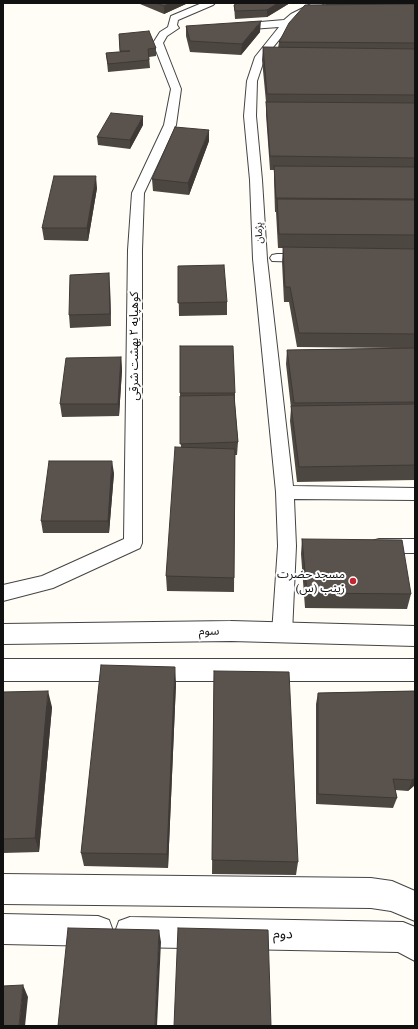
<!DOCTYPE html>
<html>
<head>
<meta charset="utf-8">
<style>
  body { margin:0 }
  #map { position:relative; width:418px; height:1029px; overflow:hidden; background:#fffdf5; font-family:"Crimson Pro",serif }
  canvas { display:block }
  .frame { position:absolute; inset:0; border:4px solid #111; pointer-events:none }
</style>
</head>
<body>
<div id="map">
<canvas width="418" height="1029"></canvas>
<div class="frame"></div>
</div>
<script>
const g = document.querySelector('canvas').getContext('2d');
g.lineJoin = 'round';
function poly(rows) {
  const path = new Path2D();
  for (const r of rows) {
    path.moveTo(r[0], r[1]);
    for (let i = 2; i < r.length; i += 2) path.lineTo(r[i], r[i + 1]);
  }
  return path;
}
function stroke(path, color, width, dash) {
  g.strokeStyle = color;
  g.lineWidth = width;
  g.lineCap = dash ? 'butt' : 'round';
  g.setLineDash(dash || []);
  g.stroke(path);
}
function fill(path, color) {
  g.fillStyle = color;
  g.fill(path, 'evenodd');
}
function label(font, color, halo, rows, align = 'center') {
  g.font = font + ' "Crimson Pro","Noto Sans Arabic",serif';
  g.lineWidth = 4;
  g.setLineDash([]);
  g.textBaseline = 'middle';
  g.strokeStyle = halo;
  g.fillStyle = color;
  for (const [text, x, y, turn = 0] of rows) {
    g.save();
    g.translate(x, y);
    g.rotate((+turn || 0) * Math.PI / 180);
    g.textAlign = isNaN(turn) ? turn : align;
    if (halo) g.strokeText(text, 0, 0);
    g.fillText(text, 0, 0);
    g.restore();
  }
}
const minor = poly([
  [202,3,215,3,213,5,178,20,177,25,179,28,167,36,163,43,181,89,176,125,144,193,142,250,142,543,140,548,53,588,3,601,3,585,42,576,124,539,128,250,132,193,164,125,171,89,153,43,160,32,168,27,171,16,202,3],
  [313,3,325,3,297,18,265,57,257,81,256,116,262,180,267,259,293,486,415,488,415,500,294,499,296,546,292,633,289,639,282,641,275,639,272,633,278,546,276,492,253,259,250,180,244,116,247,81,255,57,279,27,237,30,232,27,237,24,284,20,291,14,313,3],
  [277,254,307,254,312,255,314,258,312,261,307,262,272,261,270,258,272,255,277,254],
  [379,539,415,539,415,553,379,553,372,551,370,546,372,541,379,539]
]);
const tertiary = poly([
  [231,621,415,626,415,646,231,641,3,644,3,624,231,621],
  [3,659,415,659,415,681,3,681,3,659],
  [3,874,371,878,392,881,415,891,415,921,391,911,371,908,3,904,3,874],
  [3,914,98,916,109,920,113,931,109,942,98,946,3,944,3,914],
  [130,917,403,922,415,927,415,961,398,952,130,947,119,943,115,932,119,921,130,917]
]);
stroke(minor, '#444', 2);
stroke(tertiary, '#444', 2);
fill(minor, '#fff');
fill(tertiary, '#fff');
fill(poly([
  [140,3,188,3,164,14,140,4],
  [238,3,290,3,267,17,235,19,234,5],
  [326,3,380,3,380,4,392,4,392,3,415,3,415,480,297,482,290,421,291,408,286,364,287,350,393,348,297,347,289,302,284,302,282,262,283,248,278,248,276,212,275,212,274,180,274,170,270,170,266,115,266,102,262,60,263,47,278,48,279,42,325,5],
  [186,26,260,32,241,55,190,52,186,36],
  [119,34,156,48,156,56,149,57,150,68,108,72,106,53,120,52],
  [143,125,130,149,98,145,97,137],
  [209,141,189,195,153,191,152,179],
  [97,188,88,241,44,240,42,228],
  [178,266,227,302,227,315,179,316],
  [110,286,111,326,70,328,69,315],
  [121,357,122,370,119,416,62,417,60,404],
  [180,393,235,393,235,405,238,442,237,455,235,455,234,592,167,591,166,576,181,447],
  [114,473,109,533,43,533,41,521],
  [302,539,411,594,407,609,305,608,301,554],
  [214,671,298,862,296,875,212,874],
  [176,683,168,868,84,866,81,853],
  [415,691,415,785,408,791,395,790,397,798,393,808,316,804,316,704,318,693],
  [3,692,52,707,39,852,3,853]
]), '#4d4742');
fill(poly([
  [171,3,188,3,164,14,164,6],
  [278,3,290,3,267,17,267,10],
  [261,21,260,32,241,55,242,44],
  [143,116,143,125,130,149,130,140],
  [209,130,209,141,189,195,188,183],
  [96,176,97,188,88,241,87,228],
  [109,273,110,286,111,326,110,314],
  [121,357,122,370,119,416,118,404],
  [112,461,114,473,109,533,108,521],
  [175,667,176,683,168,868,167,854],
  [48,691,52,707,39,852,35,838],
  [415,778,415,785,408,791,412,780],
  [159,930,161,942,157,1026,155,1026],
  [23,985,28,997,25,1026,19,1026]
]), '#3f3936');
const building = poly([
  [156,3,171,3,164,6,156,3],
  [238,3,278,3,267,10,235,11,234,5,238,3],
  [415,4,415,43,279,42,289,23,305,5,415,4],
  [261,21,242,44,190,41,186,26,261,21],
  [149,31,156,48,148,49,149,60,108,64,106,53,130,51,120,51,119,34,149,31],
  [263,47,415,49,415,95,267,94,263,47],
  [266,102,415,103,415,158,270,156,266,102],
  [111,113,143,116,130,140,97,137,111,113],
  [175,127,209,130,188,183,152,179,175,127],
  [274,166,415,167,415,199,276,198,274,166],
  [54,176,96,176,87,228,42,228,54,176],
  [277,199,415,200,415,235,279,234,277,199],
  [283,247,415,249,415,334,299,333,290,287,285,287,283,247],
  [224,265,227,302,178,303,178,266,224,265],
  [109,273,110,314,69,315,70,275,109,273],
  [180,346,233,346,235,393,180,393,180,346],
  [415,348,415,402,294,403,287,350,415,348],
  [121,357,118,404,60,404,66,358,121,357],
  [234,395,238,442,180,444,180,396,234,395],
  [415,404,415,465,299,467,291,406,415,404],
  [175,447,235,449,234,578,166,576,175,447],
  [49,461,112,461,108,521,41,521,49,461],
  [302,539,402,540,411,594,307,593,302,539],
  [101,665,175,667,167,854,81,853,101,665],
  [214,671,289,672,298,862,212,860,214,671],
  [48,691,35,838,3,839,3,692,48,691],
  [415,691,415,778,412,780,393,779,397,798,318,794,318,693,415,691],
  [68,928,159,930,155,1026,58,1026,68,928],
  [178,928,268,930,271,1026,174,1026,178,928],
  [23,985,19,1026,3,1026,3,986,23,985]
]);
fill(building, '#5a524d');
stroke(building, '#3f3936', 1);
for (const [x, y, r, color] of [
  [353,581,4,"#c4262e"]
]) {
  const dot = new Path2D();
  dot.arc(x, y, r, 0, 2 * Math.PI);
  g.fillStyle = color;
  g.fill(dot);
  stroke(dot, '#fff', 1.5);
}
label('10px', '#111', '#fff', [
  ["پژمان",259,233,-93]
]);
label('12px', '#111', '#fff', [
  ["کوهپایه ۲ بهشت شرقی",134,346,-90],
  ["سوم",209,631,-1]
]);
label('12px', '#111', '#fff', [
  ["مسجد حضرت",345,574],
  ["زینب (س)",345,588]
], 'right');
label('14px', '#111', '#fff', [
  ["دوم",283,934,1]
]);
</script>
</body>
</html>
